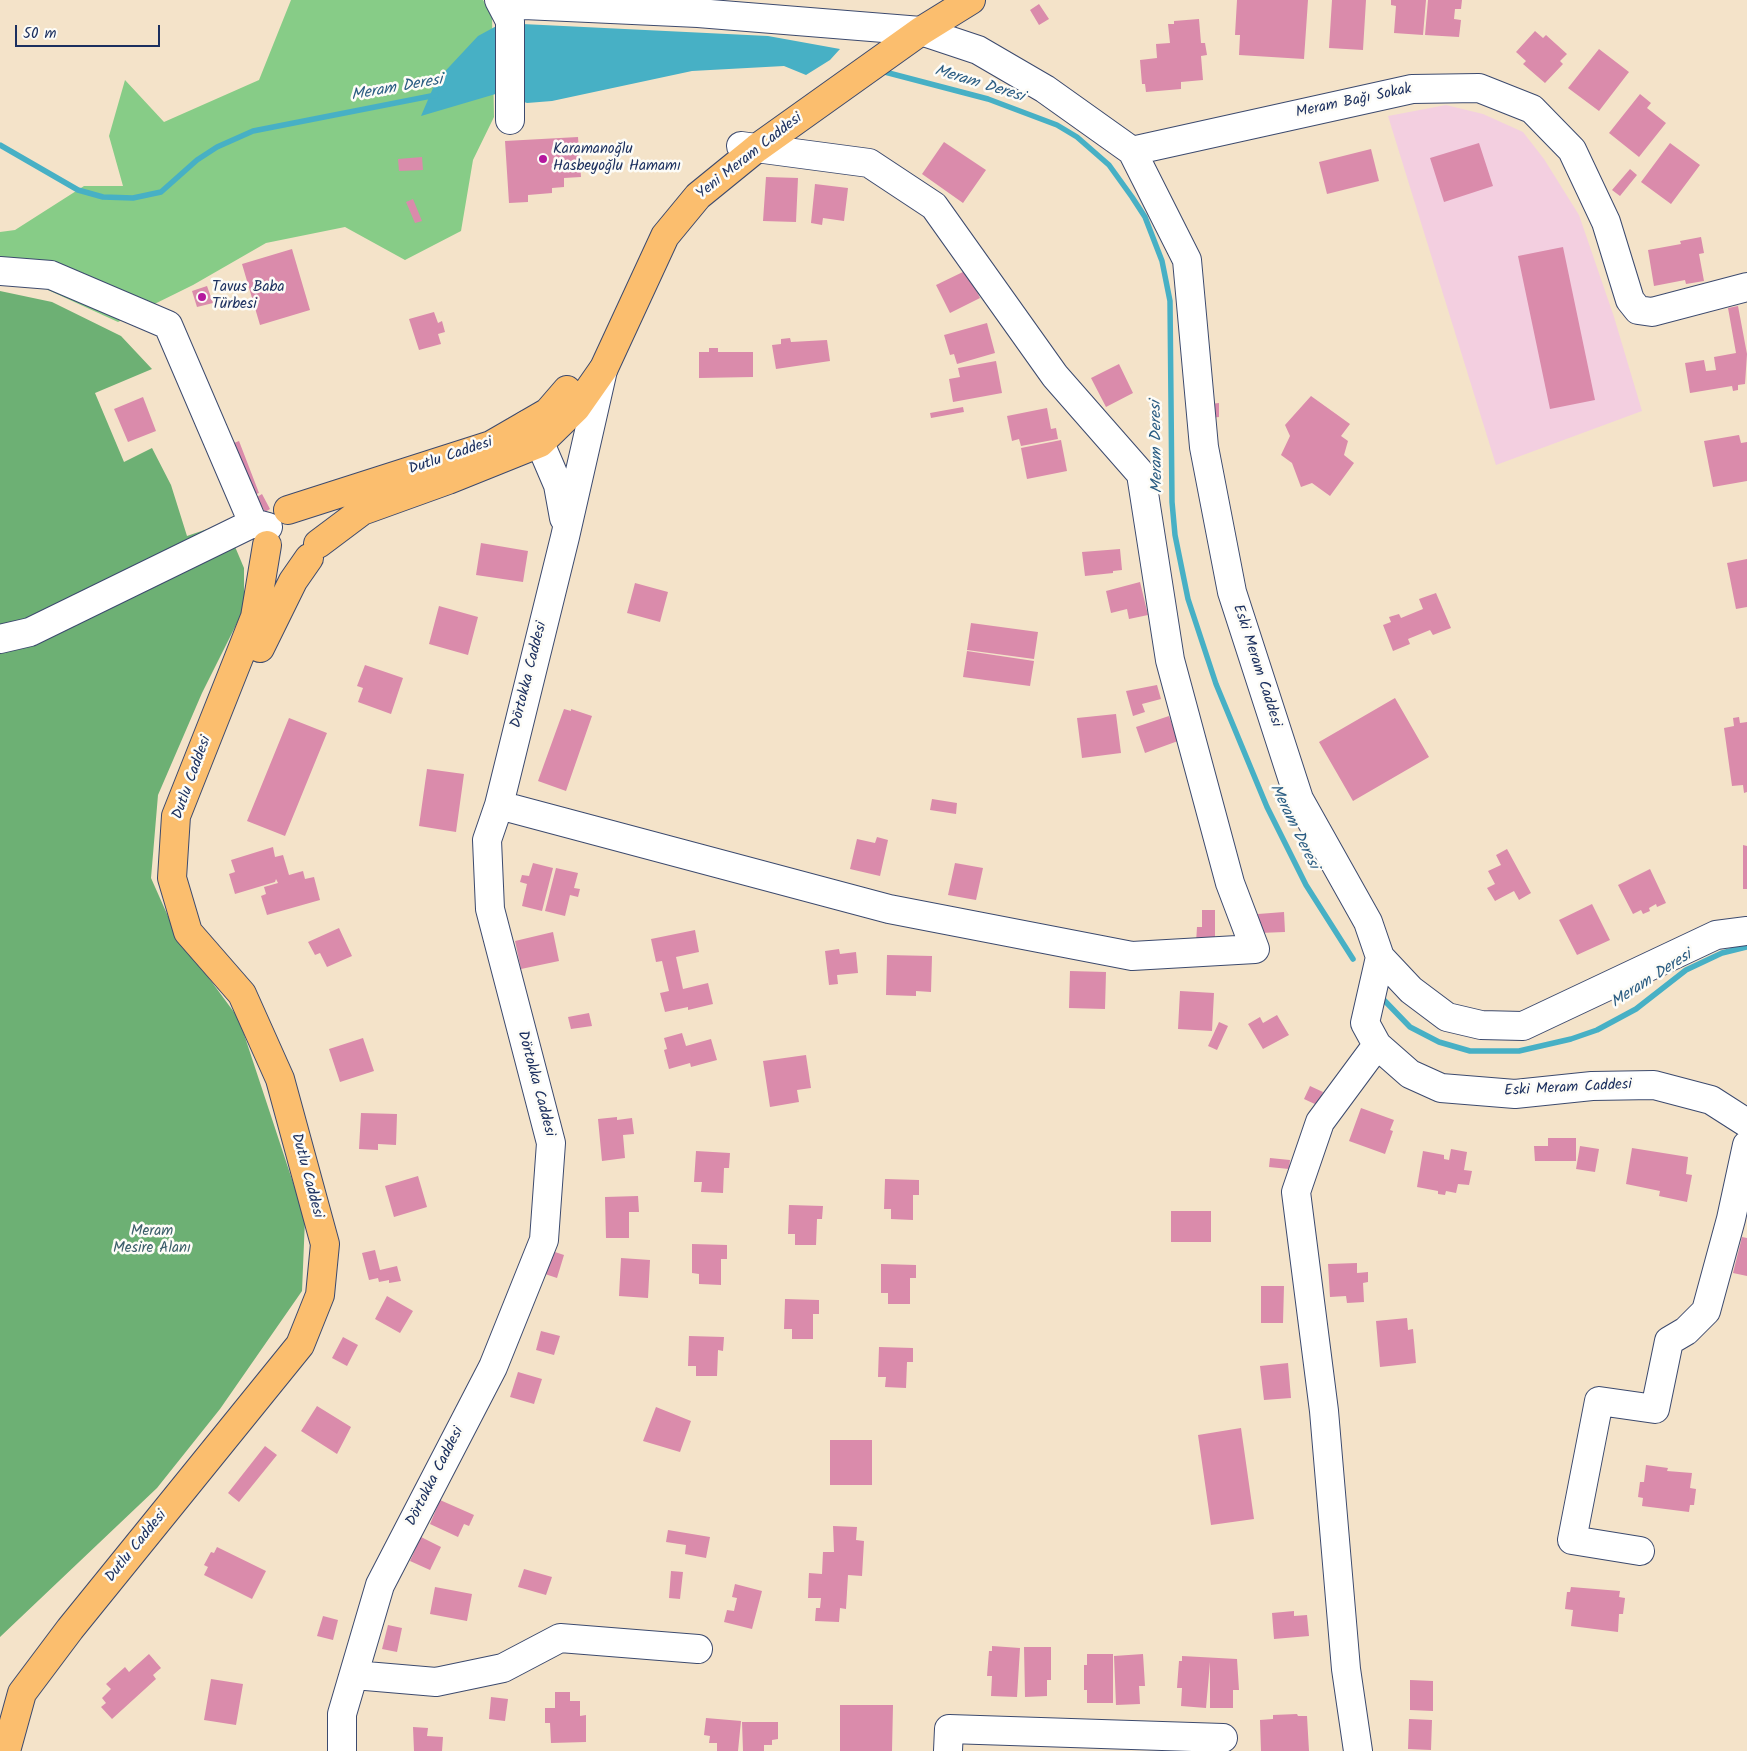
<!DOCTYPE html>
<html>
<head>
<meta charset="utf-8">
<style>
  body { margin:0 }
  #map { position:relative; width:1747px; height:1751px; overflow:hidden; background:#f4e3c9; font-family:Kalam,sans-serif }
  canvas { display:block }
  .scale { position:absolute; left:15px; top:25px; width:145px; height:22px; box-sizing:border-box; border:2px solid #1b2f5e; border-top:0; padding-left:6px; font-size:15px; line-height:18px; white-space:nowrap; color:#1b2f5e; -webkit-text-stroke:4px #fdfcf7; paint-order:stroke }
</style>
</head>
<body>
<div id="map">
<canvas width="1747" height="1751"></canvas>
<div class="scale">50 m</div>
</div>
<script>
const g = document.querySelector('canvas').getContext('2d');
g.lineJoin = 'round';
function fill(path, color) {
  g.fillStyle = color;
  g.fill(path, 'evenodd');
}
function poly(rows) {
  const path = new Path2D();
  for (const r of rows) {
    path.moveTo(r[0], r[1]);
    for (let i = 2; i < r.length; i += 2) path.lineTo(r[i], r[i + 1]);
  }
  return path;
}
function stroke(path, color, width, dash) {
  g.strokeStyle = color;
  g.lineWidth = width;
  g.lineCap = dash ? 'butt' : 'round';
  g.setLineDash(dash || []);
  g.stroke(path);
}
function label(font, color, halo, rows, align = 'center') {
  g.font = font + ' Kalam,sans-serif';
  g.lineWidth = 5;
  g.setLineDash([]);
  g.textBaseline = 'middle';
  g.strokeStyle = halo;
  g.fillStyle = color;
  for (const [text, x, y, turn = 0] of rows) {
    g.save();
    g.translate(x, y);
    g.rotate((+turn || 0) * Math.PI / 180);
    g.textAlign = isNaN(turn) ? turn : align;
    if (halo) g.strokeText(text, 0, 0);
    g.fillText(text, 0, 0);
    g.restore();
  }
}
fill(poly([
  [1446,105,1483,114,1523,132,1544,159,1579,215,1614,317,1642,411,1496,465,1388,116]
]), '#f3cfe0');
fill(poly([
  [291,0,483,0,492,15,494,117,473,160,461,231,405,260,345,227,266,243,193,285,118,322,0,268,0,232,15,230,84,186,123,186,109,136,125,80,164,122,259,80]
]), '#87cc87');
fill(poly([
  [0,291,52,302,121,336,152,369,95,393,124,462,152,448,171,485,187,536,225,523,244,568,244,609,202,693,158,795,151,878,175,932,239,1019,305,1219,302,1291,220,1409,157,1488,0,1637]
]), '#6db074');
fill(poly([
  [502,23,768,36,840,49,830,60,806,75,784,66,692,71,552,101,527,103,499,93,421,116,436,81,478,36]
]), '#47b0c5');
stroke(poly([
  [881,71,988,99,1057,125,1077,137,1109,165,1132,197,1145,217,1162,261,1170,301,1172,502,1175,535,1188,599,1216,684,1267,807,1306,885,1353,959],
  [0,145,78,190,103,197,133,198,161,192,197,160,217,147,253,131,436,95],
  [1382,998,1410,1027,1439,1042,1470,1051,1519,1051,1571,1039,1597,1030,1636,1009,1686,970,1722,953,1747,947]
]), '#47b0c5', 5.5);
fill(poly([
  [1237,0,1308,0,1304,59,1239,55,1240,35,1235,35],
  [1332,0,1366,0,1363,50,1329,48],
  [1391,0,1426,0,1423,35,1394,33,1396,6,1391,5],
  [1428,0,1462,0,1461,9,1455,9,1454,19,1461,20,1459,37,1425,35],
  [1039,4,1049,19,1039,25,1030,10],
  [1199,19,1201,43,1205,43,1207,55,1201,56,1203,80,1181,82,1181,89,1146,92,1145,84,1142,84,1140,60,1157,58,1156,44,1170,43,1168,24,1174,24,1174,21],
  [1535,31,1543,38,1546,35,1567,54,1560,61,1563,64,1545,83,1523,64,1526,61,1516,52],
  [1599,49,1629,72,1599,111,1568,88],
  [1640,94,1651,103,1647,108,1666,123,1639,157,1609,133],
  [578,137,581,177,564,178,564,187,552,188,552,193,528,195,528,202,509,203,505,141],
  [944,142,986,170,963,203,922,174],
  [1479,143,1493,186,1444,202,1430,158],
  [1670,143,1700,165,1671,204,1641,182],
  [1371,149,1379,181,1327,194,1319,162],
  [422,157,423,170,399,171,398,159],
  [1630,169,1637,175,1620,196,1612,190],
  [766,177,798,178,796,222,763,221],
  [815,184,848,188,844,221,823,218,822,225,811,223],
  [413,199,422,221,415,223,406,202],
  [1701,237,1704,253,1699,254,1704,281,1686,284,1685,280,1654,286,1648,250,1681,244,1680,241],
  [1563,247,1595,400,1550,409,1518,256],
  [292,249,310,310,260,325,242,264],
  [967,270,980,298,950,313,936,285],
  [207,286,213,303,197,307,192,291],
  [1738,306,1747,354,1745,384,1738,385,1738,390,1733,391,1732,386,1690,393,1685,363,1704,360,1706,371,1716,370,1714,357,1736,353,1728,308],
  [434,312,438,323,442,321,445,332,438,334,441,344,419,350,409,319],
  [987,323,995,353,957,364,954,354,950,355,944,335],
  [790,338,791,342,827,340,830,361,776,369,772,345,781,344,781,339],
  [709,348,718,348,718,352,753,352,753,377,699,378,699,352,709,352],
  [996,361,1002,393,953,402,949,379,960,377,958,368],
  [1119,364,1133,393,1106,407,1091,378],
  [1311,396,1350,424,1341,436,1348,441,1344,455,1354,463,1330,496,1312,483,1301,487,1292,463,1281,455,1290,436,1285,425],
  [143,397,156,431,128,442,114,409],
  [1219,403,1219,417,1211,418,1210,404],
  [963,407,964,412,931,418,930,413],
  [1047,408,1051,429,1056,428,1058,439,1021,446,1019,439,1012,441,1007,416],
  [1739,435,1741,443,1747,442,1747,481,1713,487,1704,441],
  [1061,440,1067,471,1027,479,1021,448],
  [239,441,259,493,248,497,229,445],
  [262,494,270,509,265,512,257,497],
  [481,543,528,551,523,582,476,575],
  [1120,549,1122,570,1113,571,1113,573,1085,576,1082,552],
  [1747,559,1747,607,1736,609,1727,563],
  [1140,582,1148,615,1129,619,1127,609,1111,613,1106,591],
  [635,583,668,592,660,622,627,613],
  [1436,593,1451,628,1433,635,1430,630,1408,639,1410,644,1393,651,1383,625,1391,622,1389,617,1399,614,1401,618,1423,609,1419,599],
  [439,606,478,617,468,655,429,644],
  [971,623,1038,632,1034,659,967,650],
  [967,651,1034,661,1030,686,963,677],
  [365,665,403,678,391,714,358,702,363,688,357,686],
  [1157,685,1161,699,1142,704,1145,712,1133,716,1126,691],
  [1395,698,1429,757,1353,801,1319,742],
  [564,709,571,711,571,709,592,716,566,791,538,781],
  [1116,714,1121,753,1082,758,1077,718],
  [1169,716,1178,741,1145,753,1136,727],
  [1739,717,1740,723,1747,722,1747,792,1744,793,1743,785,1732,786,1724,728,1734,726,1733,718],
  [289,718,327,733,285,836,247,821],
  [427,769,464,774,456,832,419,826],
  [932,799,957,803,956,814,930,810],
  [877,837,888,840,880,876,850,869,857,839,875,843],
  [1743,845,1747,846,1747,889,1743,889],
  [273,847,275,857,283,855,289,875,303,871,305,879,314,877,320,900,267,915,261,896,266,894,264,887,278,883,276,879,275,882,235,894,229,874,235,872,231,860],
  [1507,849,1531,893,1519,900,1514,891,1495,901,1487,888,1495,884,1488,871,1501,865,1496,855],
  [533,863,553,868,542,911,522,906,527,884,520,882,522,875,529,876],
  [955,863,983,868,976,900,948,895],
  [556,868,578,873,574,888,580,889,578,897,570,895,565,916,545,911],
  [1650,869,1666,903,1657,907,1656,904,1649,908,1650,911,1643,914,1641,910,1633,914,1618,885],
  [1592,904,1610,940,1577,955,1559,920],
  [1202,910,1215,910,1215,943,1196,943,1197,927,1202,927],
  [1284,912,1285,932,1259,933,1258,914],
  [339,928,352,956,327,967,320,953,315,955,308,942],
  [695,930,699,952,676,957,683,989,708,983,713,1004,688,1010,688,1007,665,1012,660,993,669,991,662,961,656,962,651,939],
  [553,932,559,961,521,969,515,941],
  [839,949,840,954,856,952,858,973,837,975,838,984,829,985,825,951],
  [887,955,932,956,931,992,916,991,916,996,886,995],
  [1070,971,1106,972,1105,1009,1069,1008],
  [1180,991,1214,993,1212,1031,1178,1029],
  [589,1013,592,1026,571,1029,568,1017],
  [1277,1015,1289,1035,1263,1049,1248,1024,1260,1017,1263,1023],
  [1219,1022,1228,1026,1217,1050,1208,1046],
  [682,1033,686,1046,711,1039,717,1060,691,1067,690,1063,669,1069,664,1050,667,1049,664,1038],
  [363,1038,374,1071,340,1082,329,1049],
  [806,1055,811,1088,797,1090,799,1102,770,1107,763,1061],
  [1310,1086,1323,1092,1317,1105,1304,1099],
  [1361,1108,1394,1120,1390,1130,1393,1131,1385,1154,1349,1141],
  [361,1113,397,1114,396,1145,378,1144,378,1150,359,1149],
  [617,1117,617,1120,632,1118,634,1134,623,1135,625,1158,602,1161,598,1119],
  [1548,1138,1576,1138,1576,1161,1535,1161,1534,1146,1548,1146],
  [1580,1146,1599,1149,1595,1172,1576,1169],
  [1632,1148,1688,1157,1686,1174,1692,1175,1687,1202,1659,1196,1660,1191,1626,1184],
  [1451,1149,1467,1152,1464,1170,1472,1171,1469,1185,1458,1184,1456,1193,1446,1191,1445,1195,1438,1194,1438,1191,1417,1187,1423,1151,1444,1155,1444,1159,1449,1160],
  [696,1151,730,1153,729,1168,724,1168,723,1193,701,1192,702,1182,694,1182],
  [1270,1158,1290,1160,1289,1169,1269,1167],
  [418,1176,427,1207,394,1217,385,1186],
  [885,1179,919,1180,919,1195,913,1195,913,1220,891,1219,891,1209,884,1209],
  [638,1196,639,1212,629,1212,629,1238,606,1238,605,1197],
  [789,1205,823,1206,822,1219,817,1219,816,1245,795,1245,795,1234,788,1234],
  [1171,1211,1211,1211,1211,1242,1171,1242],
  [1742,1237,1747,1238,1747,1276,1733,1273],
  [692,1244,727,1245,727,1259,721,1259,721,1285,699,1284,699,1274,692,1273],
  [375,1250,380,1270,397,1266,401,1281,389,1283,389,1280,379,1282,378,1278,369,1280,362,1253],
  [552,1251,564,1255,557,1278,545,1274],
  [621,1258,650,1260,648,1298,619,1296],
  [1357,1263,1357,1273,1368,1272,1368,1282,1363,1283,1364,1302,1347,1303,1346,1296,1330,1297,1328,1264],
  [881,1264,916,1265,916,1278,910,1278,910,1304,888,1304,888,1293,881,1293],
  [1261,1286,1284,1286,1283,1323,1261,1323],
  [387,1296,413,1311,400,1333,375,1319],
  [785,1299,819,1300,819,1314,813,1314,813,1339,792,1339,792,1329,784,1329],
  [1407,1318,1408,1330,1413,1329,1416,1363,1380,1367,1376,1321],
  [541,1331,560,1336,554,1355,536,1350],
  [689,1336,724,1337,723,1351,718,1350,717,1376,696,1376,696,1366,688,1366],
  [343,1337,358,1345,347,1366,332,1358],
  [879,1347,913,1348,913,1362,907,1362,906,1388,885,1387,886,1377,878,1377],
  [1288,1363,1291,1398,1264,1400,1260,1366],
  [518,1372,542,1379,534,1404,510,1397],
  [317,1406,351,1427,337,1454,301,1431],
  [656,1407,691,1421,680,1452,643,1441],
  [1241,1428,1254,1519,1211,1525,1198,1435],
  [830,1440,872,1440,872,1485,830,1485],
  [265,1446,277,1455,239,1502,228,1493],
  [1646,1465,1668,1468,1667,1471,1692,1473,1690,1488,1696,1489,1694,1505,1690,1505,1689,1512,1642,1506,1643,1498,1638,1497,1640,1482,1644,1482],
  [440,1500,474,1515,469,1526,464,1524,458,1537,430,1524],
  [833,1526,857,1527,856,1540,864,1541,862,1576,848,1575,846,1609,840,1608,839,1622,815,1621,816,1608,820,1608,821,1598,808,1598,809,1573,822,1574,823,1552,834,1552],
  [668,1530,710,1537,706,1558,685,1554,686,1545,666,1542],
  [421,1537,441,1547,430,1570,410,1561],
  [217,1547,266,1571,252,1599,204,1575,208,1567,204,1565,211,1552,214,1553],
  [524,1569,552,1577,546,1595,518,1587],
  [671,1571,683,1572,680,1599,669,1598],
  [735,1584,762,1591,752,1629,724,1622,727,1610,734,1611,737,1598,732,1597],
  [435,1587,472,1594,467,1621,430,1614],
  [1571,1587,1620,1591,1619,1597,1625,1598,1623,1614,1619,1614,1618,1632,1571,1626,1573,1610,1565,1609,1567,1592,1570,1592],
  [1294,1611,1294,1616,1307,1615,1309,1636,1274,1639,1272,1613],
  [323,1616,338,1620,333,1640,317,1636],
  [388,1625,402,1628,397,1652,382,1649],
  [992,1646,1020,1648,1017,1697,991,1696,992,1676,987,1676,989,1651,992,1651],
  [1024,1647,1051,1647,1051,1680,1047,1680,1047,1696,1025,1697],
  [149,1654,161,1668,153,1675,156,1679,112,1719,101,1707,106,1703,102,1698,111,1689,106,1684,125,1667,129,1672],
  [1087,1654,1113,1654,1113,1703,1087,1703,1087,1690,1084,1690,1084,1665,1087,1665],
  [1143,1654,1145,1686,1139,1686,1140,1704,1116,1705,1114,1656],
  [1182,1656,1237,1659,1239,1690,1233,1690,1233,1708,1210,1708,1210,1662,1206,1708,1181,1706,1182,1688,1177,1688,1179,1661,1182,1661],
  [211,1679,243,1684,236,1725,204,1720],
  [1410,1680,1433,1681,1433,1711,1410,1710],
  [555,1692,570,1692,570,1701,580,1701,580,1716,586,1715,586,1742,551,1743,550,1723,545,1723,545,1708,555,1708],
  [491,1697,508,1699,505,1721,489,1719],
  [840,1705,893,1705,892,1751,840,1751],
  [1297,1714,1298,1716,1307,1716,1309,1751,1261,1751,1260,1720,1273,1719,1273,1715],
  [706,1718,741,1721,738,1751,717,1751,717,1743,709,1743,710,1736,704,1735],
  [1409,1719,1432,1720,1431,1750,1408,1749],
  [742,1722,778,1722,778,1739,772,1740,772,1745,764,1745,764,1751,743,1751],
  [413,1727,428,1728,427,1736,443,1737,442,1751,414,1751]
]), '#da8bab');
const minor = poly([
  [499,0,510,21,510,120],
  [502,4,698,13,921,31,978,50,1045,89,1132,151,1187,260,1204,447,1232,592,1299,799,1368,922,1380,957,1365,1023,1377,1045,1410,1074,1441,1088,1515,1094,1592,1086,1654,1085,1711,1100,1747,1123],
  [1132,151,1412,89,1479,88,1532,109,1572,150,1606,222,1630,300,1638,310,1652,312,1747,287],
  [0,271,51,275,168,325,253,523],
  [526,425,540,443,558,485,564,518],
  [0,639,30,632,253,523,268,527],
  [499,805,889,909,1132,956,1255,949,1230,883,1170,660,1141,474,1055,376,934,206,869,163,741,146],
  [1380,957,1411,990,1447,1017,1481,1025,1523,1026,1716,935,1747,931],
  [1640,1551,1572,1540,1599,1401,1655,1409,1669,1341,1686,1331,1706,1311,1731,1219,1747,1145],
  [354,1675,436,1682,503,1668,560,1638,698,1649],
  [342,1751,342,1714,380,1585,493,1367,544,1240,551,1143,490,909,487,840,499,805,565,537,603,370],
  [948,1751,949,1729,1223,1738],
  [1358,1751,1346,1669,1324,1411,1296,1192,1320,1122,1377,1045]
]);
const major = poly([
  [288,510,491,445,548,412,567,390],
  [318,544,362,511,448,480,540,443,576,408,604,368,665,236,698,196,757,148,921,31,971,0],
  [260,648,293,581,309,558],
  [6,1751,22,1693,70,1629,300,1345,320,1295,325,1244,280,1079,242,994,188,932,172,878,176,816,255,617,267,545]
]);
stroke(minor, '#3c4a6e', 30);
stroke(major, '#3c4a6e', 30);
stroke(minor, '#fff', 28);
stroke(major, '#fbbe6e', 28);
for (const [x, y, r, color] of [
  [543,159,5,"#b5179e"],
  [202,297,5,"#b5179e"]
]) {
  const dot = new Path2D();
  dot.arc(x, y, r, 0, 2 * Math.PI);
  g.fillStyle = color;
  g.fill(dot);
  stroke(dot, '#fdfcf7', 2);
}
label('15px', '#1b2f5e', '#fdfcf7', [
  ["Meram Bağı Sokak",1354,102,-12],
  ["Yeni Meram Caddesi",750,157,-38],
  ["Dutlu Caddesi",451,457,-19],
  ["Eski Meram Caddesi",1256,666,72],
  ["Dörtokka Caddesi",530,675,-76],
  ["Dutlu Caddesi",193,778,-70],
  ["Dörtokka Caddesi",535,1084,75],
  ["Eski Meram Caddesi",1568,1089,-3],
  ["Dutlu Caddesi",306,1176,75],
  ["Dörtokka Caddesi",436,1477,-63],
  ["Dutlu Caddesi",137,1547,-51]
]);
label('15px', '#1b2f5e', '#fdfcf7', [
  ["Karamanoğlu",553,150],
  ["Hasbeyoğlu Hamamı",553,167],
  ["Tavus Baba",212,288],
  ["Türbesi",212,305]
], 'left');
label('15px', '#3b5e6a', '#fdfcf7', [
  ["Meram",152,1232],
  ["Mesire Alanı",152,1249]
]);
label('italic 16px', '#2a5c82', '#fdfcf7', [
  ["Meram Deresi",979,85,17],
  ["Meram Deresi",397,89,-10],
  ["Meram Deresi",1158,447,-91],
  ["Meram Deresi",1293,827,64],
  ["Meram Deresi",1652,980,-33]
]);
</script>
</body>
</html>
